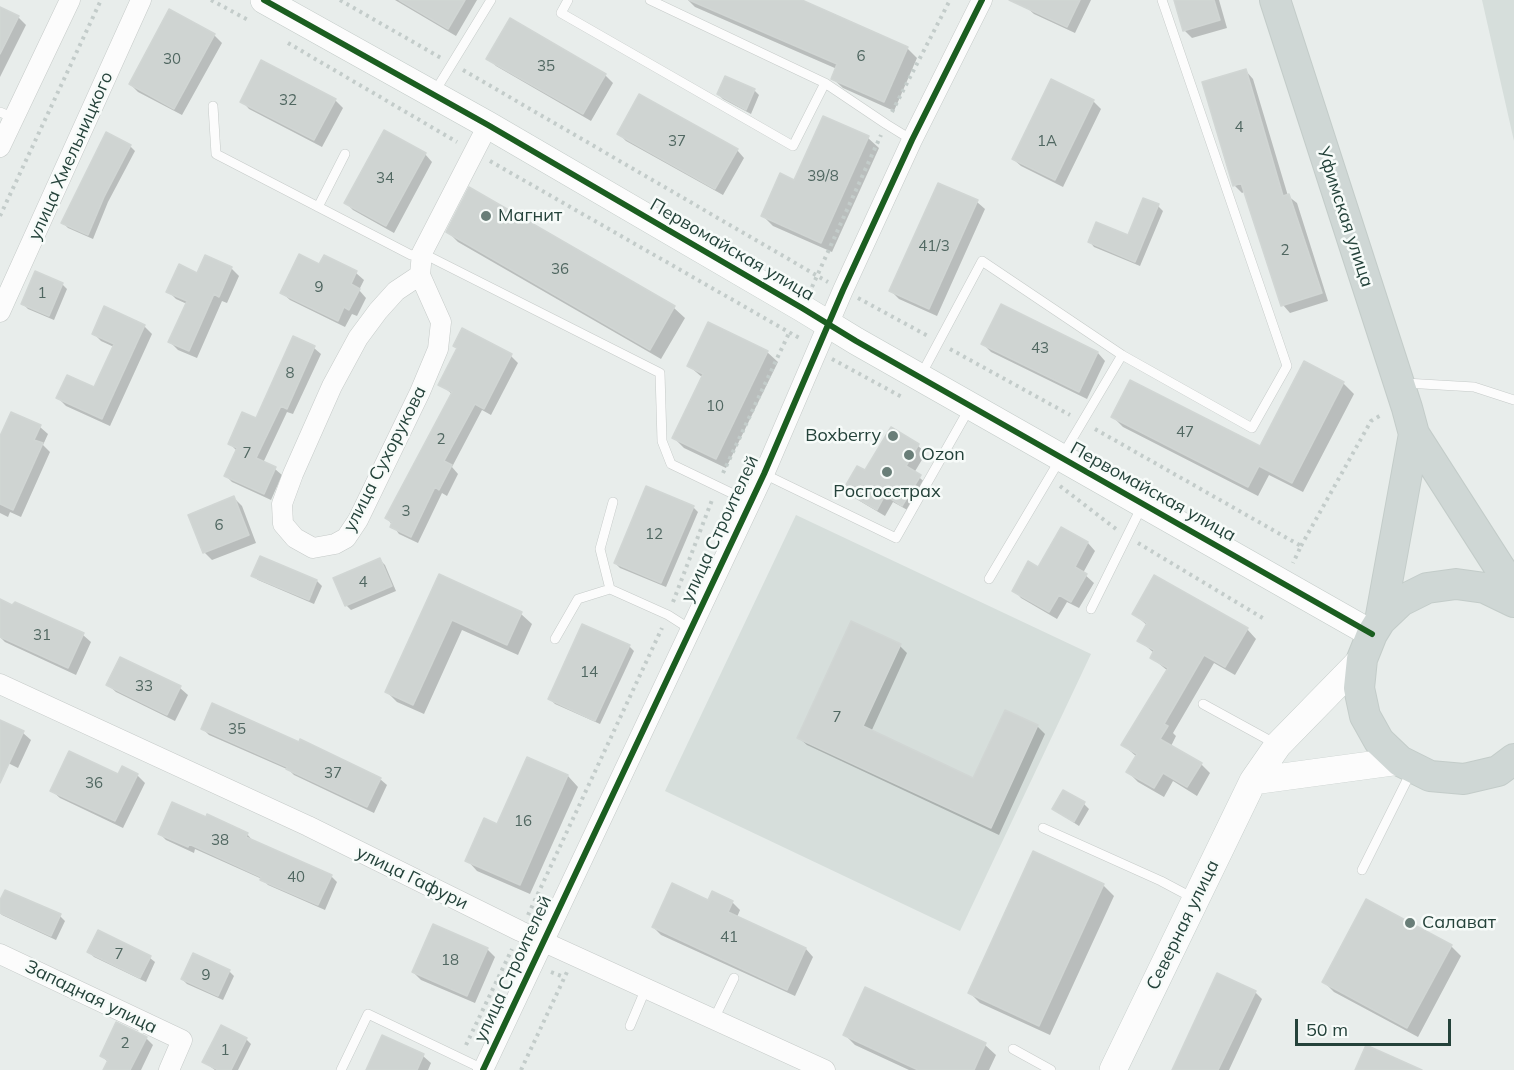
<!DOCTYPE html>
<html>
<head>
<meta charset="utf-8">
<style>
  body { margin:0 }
  #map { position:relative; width:1514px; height:1070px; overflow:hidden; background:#e8edeb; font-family:Mulish,sans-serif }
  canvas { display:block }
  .scale { position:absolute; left:1295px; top:1019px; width:156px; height:27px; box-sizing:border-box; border:3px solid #24423a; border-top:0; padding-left:8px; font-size:18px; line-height:21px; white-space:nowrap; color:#24423a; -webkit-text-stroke:4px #f7fbf9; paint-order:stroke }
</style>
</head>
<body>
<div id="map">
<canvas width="1514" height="1070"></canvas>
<div class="scale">50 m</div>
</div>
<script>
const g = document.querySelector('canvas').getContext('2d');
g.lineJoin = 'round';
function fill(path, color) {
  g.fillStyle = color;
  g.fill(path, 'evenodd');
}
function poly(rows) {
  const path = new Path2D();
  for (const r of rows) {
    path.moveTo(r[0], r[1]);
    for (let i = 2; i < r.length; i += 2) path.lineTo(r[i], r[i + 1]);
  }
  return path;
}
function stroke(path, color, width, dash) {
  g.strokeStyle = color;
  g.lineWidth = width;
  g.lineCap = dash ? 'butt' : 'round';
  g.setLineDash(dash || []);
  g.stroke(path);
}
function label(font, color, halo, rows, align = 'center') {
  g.font = font + ' Mulish,sans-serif';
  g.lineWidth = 5;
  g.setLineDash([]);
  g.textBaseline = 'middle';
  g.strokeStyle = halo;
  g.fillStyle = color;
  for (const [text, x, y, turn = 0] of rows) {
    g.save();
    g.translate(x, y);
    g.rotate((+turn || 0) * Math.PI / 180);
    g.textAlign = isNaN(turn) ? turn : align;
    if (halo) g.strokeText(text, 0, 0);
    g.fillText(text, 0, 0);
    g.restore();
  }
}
fill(poly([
  [1482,0,1514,0,1514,141],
  [796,515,1091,654,960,931,665,791]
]), '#d6dedb');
fill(poly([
  [395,0,477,0,456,36],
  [688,0,798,0,907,48,917,58,894,111,843,88,833,79,837,69,695,7],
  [1030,0,1091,0,1075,33,1034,14,1026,7],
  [1176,0,1219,0,1227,28,1192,38,1184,30],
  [0,9,18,17,26,25,0,77],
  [214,35,222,43,182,115,138,92,130,84],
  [488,58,605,75,613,83,591,121,496,66],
  [1246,71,1253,79,1288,196,1297,203,1328,301,1290,313,1283,305,1246,191,1242,193,1234,185],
  [754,90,759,95,751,114,723,99,718,94],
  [335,100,343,108,322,147,249,109,242,101],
  [1093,101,1101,109,1063,187,1021,166,1013,159],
  [824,118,868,138,879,148,832,252,773,226,762,215,795,182],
  [619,134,737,150,744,158,723,195,626,141],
  [130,146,135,151,108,202,93,239,68,228,63,223],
  [425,154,432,162,394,233,353,210,346,203],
  [470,189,674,308,685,318,661,359,458,242,448,232],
  [1144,200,1158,206,1163,211,1140,266,1094,247,1090,242,1129,237],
  [977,202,985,209,937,316,899,299,891,291],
  [324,257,356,273,364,280,359,290,366,298,357,316,352,314,345,327,290,300,282,293,320,266],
  [231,268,239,276,227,303,222,301,197,358,178,350,170,342,187,304,176,299,168,291,198,275],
  [62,284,67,289,54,320,28,309,23,304],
  [1001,306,1098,353,1105,361,1087,399,991,352,983,344],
  [144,326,152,334,110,426,66,406,58,398,94,389,114,347,101,341,93,333],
  [454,346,511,356,518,363,491,415,482,410,452,467,458,474,447,496,442,493,418,543,399,534,387,518,452,394,440,384,458,349],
  [314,348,321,354,293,414,287,412,263,463,275,469,282,475,271,500,232,482,226,476,237,451,229,443,257,420],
  [767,352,778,362,726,468,684,448,674,438,703,378,689,366],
  [1304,363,1343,383,1354,394,1303,492,1269,475,1258,496,1123,427,1113,417,1261,448],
  [40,427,48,434,43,445,50,452,21,517,10,512,8,517,0,513,0,440],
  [891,430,918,446,926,453,914,473,927,484,911,512,893,502,885,516,853,497,845,489,866,472],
  [234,498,242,506,256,543,212,560,204,552],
  [693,507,698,512,666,587,620,568,615,563],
  [1061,529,1088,543,1095,551,1083,573,1094,583,1079,608,1067,602,1057,619,1021,598,1014,590,1039,569],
  [380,560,385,565,396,591,351,610,346,605],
  [253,576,317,581,322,586,314,604,258,580],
  [440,576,521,614,532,624,518,655,462,630,424,714,397,702,387,692],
  [13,607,83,635,91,642,76,675,5,642,0,637,0,613],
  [1134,614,1247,629,1256,639,1235,675,1214,663,1173,733,1176,736,1171,746,1201,764,1210,773,1197,796,1173,781,1164,797,1138,782,1128,772,1137,757,1123,745,1168,671,1152,658,1154,653,1139,640,1148,626],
  [629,646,634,651,600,724,555,704,550,699],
  [900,646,907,653,871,732,974,780,1037,726,1045,734,999,835,807,745,799,738],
  [120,659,180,688,188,695,175,721,116,692,108,685],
  [0,722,23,733,31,740,18,768,0,759],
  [203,729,380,779,387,785,374,813,294,775,289,770,209,735],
  [527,759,568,776,578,787,530,894,477,871,467,860,497,826],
  [137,775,145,783,123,828,60,798,52,791,119,776],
  [1084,804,1089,809,1079,826,1053,809],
  [160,834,247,834,253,841,331,876,337,882,325,910,268,885,262,879,195,849,194,853,166,840],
  [1103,885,1114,896,1050,1035,980,1003,970,993],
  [709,902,732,902,740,910,737,917,806,949,813,957,795,996,661,935,653,927],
  [0,904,60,916,65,921,56,940,2,915,0,913],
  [98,932,150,958,155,962,146,982,94,957,89,952],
  [1451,946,1461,956,1418,1037,1334,992,1324,982],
  [487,949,495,957,475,1003,421,980,413,972],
  [194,955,229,971,234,976,223,1000,187,984,182,979],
  [866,989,985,1045,996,1055,989,1070,909,1070,855,1045,845,1035],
  [1255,992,1262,999,1229,1070,1173,1070],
  [383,1037,423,1056,431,1063,428,1070,368,1070],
  [146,1038,153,1045,141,1070,105,1070,109,1063,102,1056],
  [246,1039,251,1044,238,1070,215,1070,204,1062]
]), '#0003');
const building = poly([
  [399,0,465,0,448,29,399,0],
  [689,0,802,0,908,47,884,102,831,79,837,64,689,0],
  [1009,0,1080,0,1067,27,1009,0],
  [1174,0,1214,0,1220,20,1183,31,1174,0],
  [0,7,19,16,0,54,0,7],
  [169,9,215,34,174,109,129,84,169,9],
  [510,18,606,74,583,114,486,59,510,18],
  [261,60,336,99,314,140,240,102,261,60],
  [1246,69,1283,196,1289,194,1322,293,1281,306,1241,183,1233,186,1202,82,1246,69],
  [725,76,755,89,746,110,717,94,725,76],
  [1051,79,1094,100,1055,180,1012,159,1051,79],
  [639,94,738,149,715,189,617,134,639,94],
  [823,116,869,136,821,243,761,216,780,173,794,180,823,116],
  [384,130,426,153,386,226,344,203,384,130],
  [106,132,131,145,104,197,88,235,61,223,106,132],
  [938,183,978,200,929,309,889,291,938,183],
  [469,187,675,306,650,350,446,232,469,187],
  [1143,198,1159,204,1135,262,1088,242,1096,222,1128,235,1143,198],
  [299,254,319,264,324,255,357,271,351,284,360,289,349,310,344,307,338,321,280,293,299,254],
  [205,255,232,267,219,297,214,294,189,351,168,342,187,301,166,292,179,264,197,273,205,255],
  [35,271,63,283,49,316,21,304,35,271],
  [1001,304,1098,352,1079,392,981,344,1001,304],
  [104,306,145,325,102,419,56,398,67,375,94,387,114,344,92,334,104,306],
  [708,322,768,351,716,459,672,438,703,374,687,366,708,322],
  [462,328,512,354,484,409,475,404,444,461,452,465,439,490,435,487,411,537,390,527,392,522,385,518,452,392,438,385,457,348,453,346,462,328],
  [293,336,315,346,287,409,281,406,256,458,276,467,264,494,224,476,237,448,228,444,242,412,256,418,293,336],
  [1304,361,1344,382,1292,483,1259,466,1248,487,1111,417,1130,380,1260,446,1304,361],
  [11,412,41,425,34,440,43,443,13,510,0,504,0,436,11,412],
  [891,427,919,444,906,466,921,475,902,506,885,495,877,510,843,490,857,466,865,470,891,427],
  [646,486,694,506,661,583,614,563,646,486],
  [234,496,249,535,203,553,188,515,234,496],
  [1061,527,1088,542,1075,567,1087,574,1071,602,1059,595,1049,612,1012,591,1028,561,1038,567,1061,527],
  [260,556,317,580,309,600,251,576,260,556],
  [380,558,392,586,345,606,333,578,380,558],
  [439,574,522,612,507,645,452,620,413,705,385,692,439,574],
  [1154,575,1248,628,1225,667,1204,655,1164,724,1168,726,1160,739,1202,763,1187,787,1163,773,1154,788,1126,772,1137,754,1121,745,1168,668,1150,658,1154,650,1137,641,1147,623,1132,614,1154,575],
  [0,599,12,605,15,602,84,633,68,668,0,637,0,599],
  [851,621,901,644,863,726,973,778,1005,710,1038,725,991,828,797,738,851,621],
  [582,624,630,645,595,721,548,699,582,624],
  [120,657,181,686,167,715,106,685,120,657],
  [212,703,299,742,300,739,381,778,367,807,286,769,287,767,201,729,212,703],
  [0,720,24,731,0,783,0,720],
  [69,751,118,774,122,766,138,774,115,821,50,791,69,751],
  [527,757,568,775,520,885,465,861,484,818,497,824,527,757],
  [1063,790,1085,802,1074,822,1052,809,1063,790],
  [172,802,206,817,207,814,248,833,246,837,332,875,318,905,260,880,261,877,189,844,188,847,158,834,172,802],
  [1033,851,1104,884,1039,1026,968,993,1033,851],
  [672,883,708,900,712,891,733,901,728,912,806,948,787,990,652,927,672,883],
  [5,890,61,914,51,936,0,913,0,900,5,890],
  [1366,899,1452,945,1407,1028,1322,982,1366,899],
  [433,924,488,948,467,996,412,972,433,924],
  [98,930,151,956,140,978,87,952,98,930],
  [193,953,230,970,218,996,181,979,193,953],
  [1217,973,1256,991,1218,1070,1172,1070,1217,973],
  [865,987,986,1043,974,1070,918,1070,843,1035,865,987],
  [116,1022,147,1037,130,1070,103,1070,108,1060,100,1056,116,1022],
  [221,1025,247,1038,231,1070,218,1070,202,1062,221,1025],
  [382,1035,424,1054,417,1070,366,1070,382,1035],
  [1366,1045,1422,1070,1355,1070,1366,1045]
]);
fill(building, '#cfd4d2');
stroke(building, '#d1d6d4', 1.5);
const lane = poly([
  [568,0,561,13,793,146,825,83,650,0],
  [825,83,886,124,912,140],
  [434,93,491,0],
  [213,106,216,154,411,255,422,253,660,373,662,441,671,464,750,502],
  [0,112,14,118],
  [318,207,345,154],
  [921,375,982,261,1122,355,1252,428,1287,366,1162,0],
  [1405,383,1474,387,1514,400],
  [764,474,896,538,969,409],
  [613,502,600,549,610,589,668,615,690,629],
  [989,579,1122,355],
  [1091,609,1142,506],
  [555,639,578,599,610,589],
  [1203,704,1276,744],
  [1043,828,1161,881,1193,898],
  [1362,870,1412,770],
  [714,1019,734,978],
  [630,1026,646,988],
  [1013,1049,1051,1070],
  [341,1070,368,1014,483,1069]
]);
const street = poly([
  [0,147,70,0],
  [420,275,396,291,378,311,358,338,332,386,293,474,282,504,283,524,295,538,313,548,335,544,346,538,358,520,420,392,438,349,441,322,420,275,422,253,488,125],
  [0,312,141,0],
  [0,684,308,826,520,931,825,1070],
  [0,954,182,1040,169,1070],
  [483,1070,764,474,843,290,912,140,982,0]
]);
const secondary = poly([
  [264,0,488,125,802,308,856,341,1372,634],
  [1253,781,1400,761],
  [1113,1070,1253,781,1278,745,1362,659]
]);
const primary = poly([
  [1275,0,1407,408,1414,434,1514,590],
  [1514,602,1485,588,1456,584,1427,588,1401,601,1380,621,1372,634,1362,659,1359,688,1365,716,1379,741,1400,761,1430,776,1464,779,1498,771,1514,759],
  [1380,621,1414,434]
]);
stroke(lane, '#c5cac8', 10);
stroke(street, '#c5cac8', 21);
stroke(secondary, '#c3cbc8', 28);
stroke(primary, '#c3ccc9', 32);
stroke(poly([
  [211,0,250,21],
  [340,0,441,58],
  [288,43,457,142],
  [463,70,828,282],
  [892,112,950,0],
  [490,161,801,339],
  [0,216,101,0],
  [812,287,881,135],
  [858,298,928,336],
  [950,349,1070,415],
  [832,359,902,397],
  [1095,429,1301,546,1293,563],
  [723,473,790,331],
  [1060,486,1116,529],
  [1138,543,1266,620],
  [1301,546,1371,421,1383,414],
  [673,602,712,500],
  [528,915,662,628],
  [551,972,564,977],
  [466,1045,512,949],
  [521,1070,567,972]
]), '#c3ccca', 4, [3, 4.5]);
stroke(lane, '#fcfcfc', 9);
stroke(street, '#fcfcfc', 20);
stroke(secondary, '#fcfcfc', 27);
stroke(primary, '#cfd7d5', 30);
stroke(poly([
  [264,0,488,125,802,308,856,341,1372,634],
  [483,1070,764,474,843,290,912,140,982,0]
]), '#1b5e20', 6);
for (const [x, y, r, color] of [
  [486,216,6,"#697e78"],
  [893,436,6,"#697e78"],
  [909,455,6,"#697e78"],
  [887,472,6,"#697e78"],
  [1410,923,6,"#697e78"]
]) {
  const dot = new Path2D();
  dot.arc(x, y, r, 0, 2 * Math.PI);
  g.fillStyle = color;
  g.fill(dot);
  stroke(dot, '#f7fbf9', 2);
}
label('15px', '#506761', null, [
  ["6",861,56],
  ["30",172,59],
  ["35",546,66],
  ["32",288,100],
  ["4",1239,127],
  ["37",677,141],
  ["1А",1047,141],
  ["39/8",823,176],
  ["34",385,178],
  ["41/3",934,246],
  ["2",1285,250],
  ["36",560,269],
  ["9",319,287],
  ["1",42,293],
  ["43",1040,348],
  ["8",290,373],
  ["10",715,406],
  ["47",1185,432],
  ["2",441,439],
  ["7",247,453],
  ["3",406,511],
  ["6",219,525],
  ["12",654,534],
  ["4",363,582],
  ["31",42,635],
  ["14",589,672],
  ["33",144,686],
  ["7",837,717],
  ["35",237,729],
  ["37",333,773],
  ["36",94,783],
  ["16",523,821],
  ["38",220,840],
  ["40",296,877],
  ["41",729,937],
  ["7",119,954],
  ["18",450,960],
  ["9",206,975],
  ["2",125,1043],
  ["1",225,1050]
]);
label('18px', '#24423a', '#f7fbf9', [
  ["улица Хмельницкого",71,156,-66],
  ["Уфимская улица",1345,217,72],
  ["Первомайская улица",732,250,30],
  ["улица Сухорукова",385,459,-63],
  ["Первомайская улица",1153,492,29],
  ["улица Строителей",720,529,-65],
  ["улица Гафури",412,878,26],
  ["Северная улица",1183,925,-64],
  ["улица Строителей",513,969,-65],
  ["Западная улица",91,997,26]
]);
label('18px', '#24423a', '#f7fbf9', [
  ["Магнит",498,216],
  ["Boxberry",881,436,"right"],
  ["Ozon",921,455],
  ["Росгосстрах",887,492,"center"],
  ["Салават",1422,923]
], 'left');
</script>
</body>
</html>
